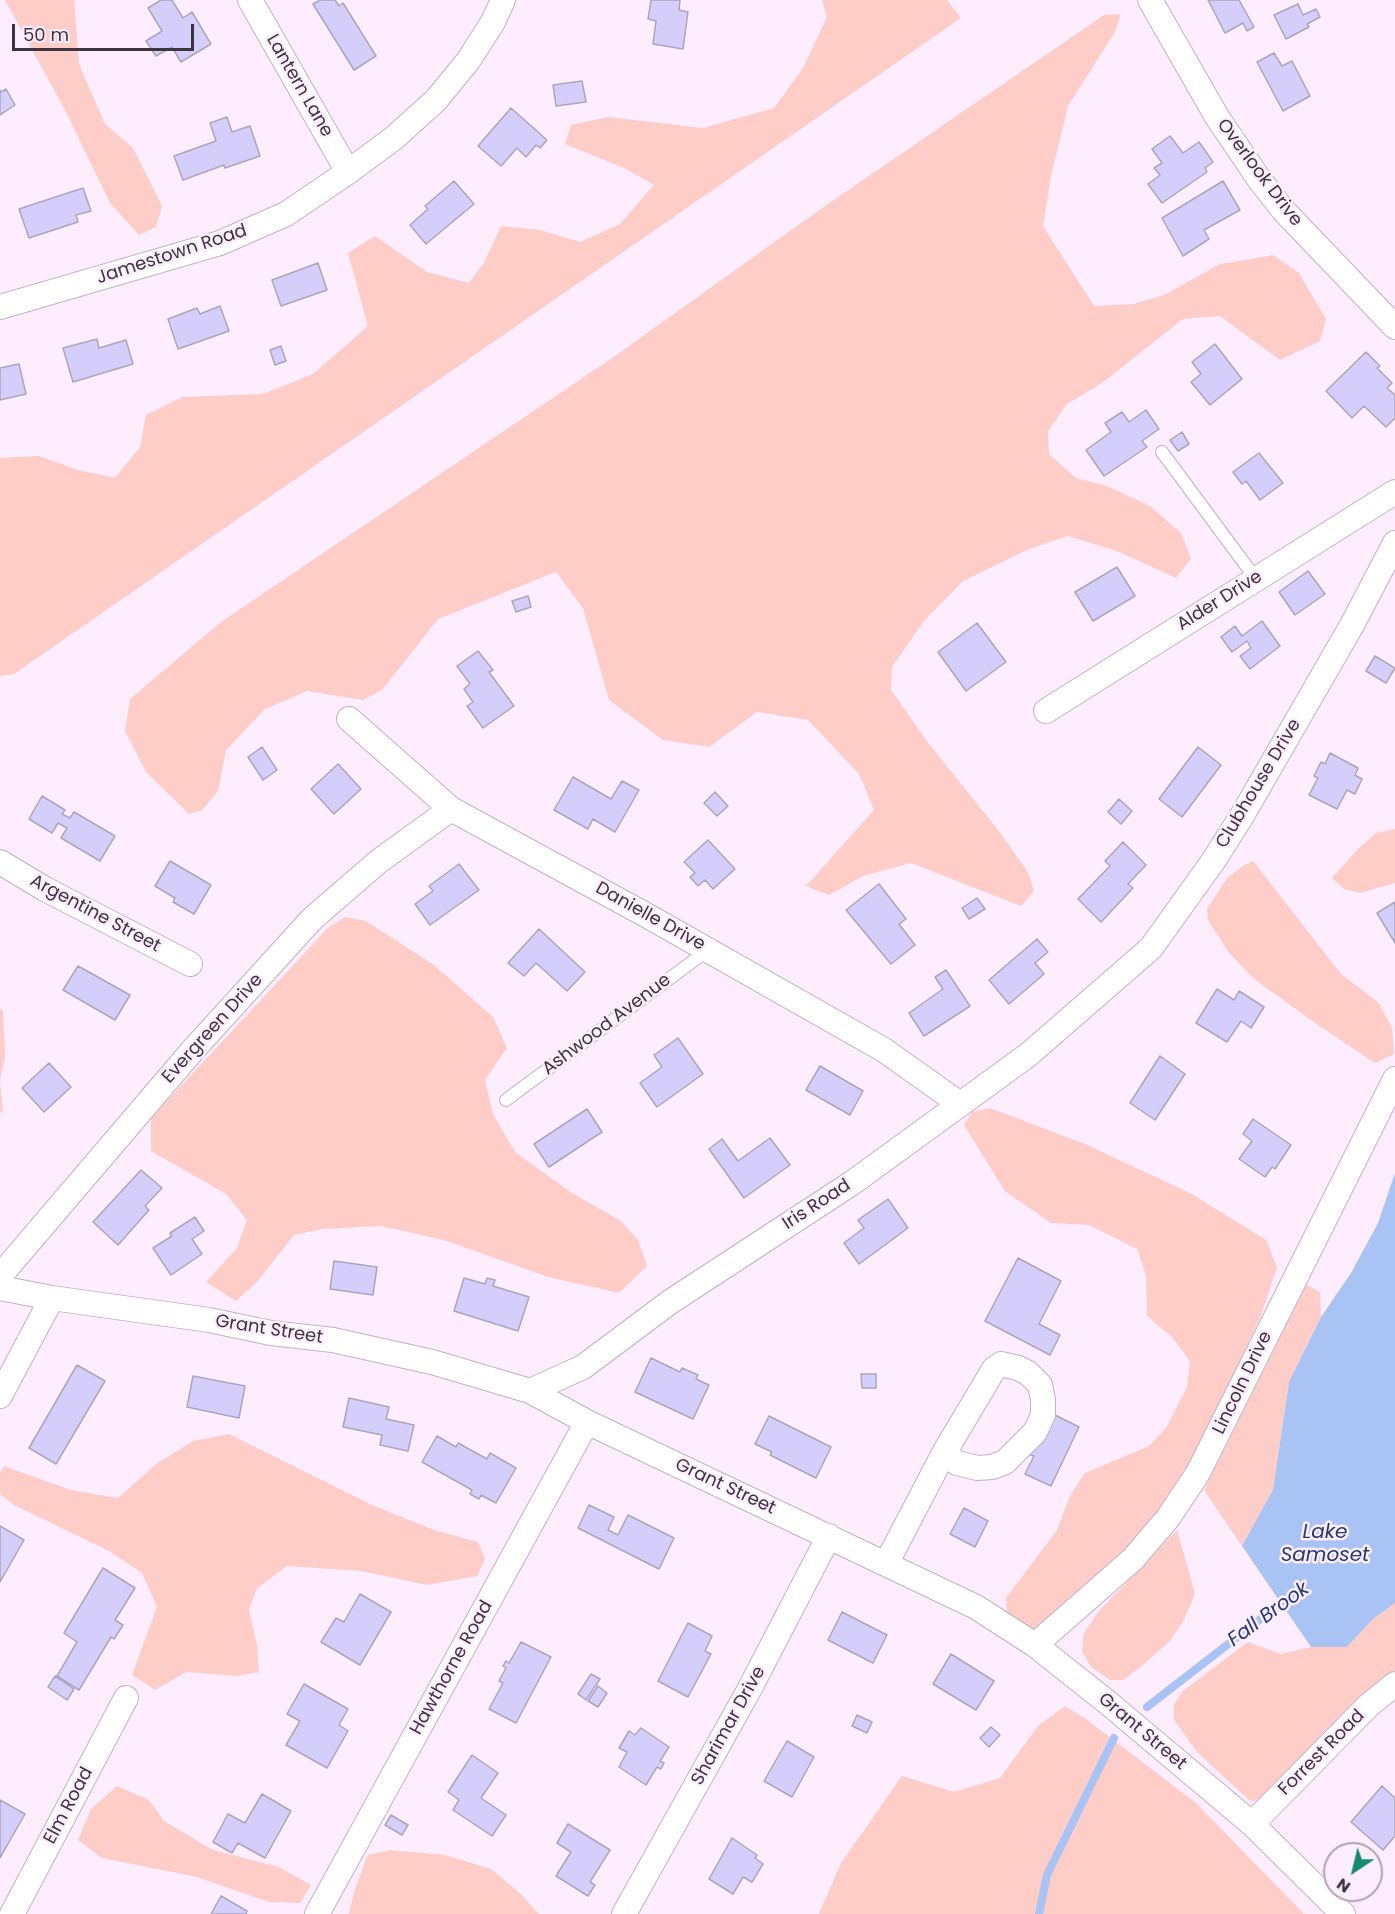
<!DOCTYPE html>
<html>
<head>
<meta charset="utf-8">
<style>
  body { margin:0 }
  #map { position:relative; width:1395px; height:1914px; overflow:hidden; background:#feecff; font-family:Poppins,sans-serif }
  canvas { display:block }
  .north { position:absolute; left:1323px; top:1842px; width:60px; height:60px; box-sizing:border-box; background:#feecff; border:2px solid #b0a3b1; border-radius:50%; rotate:215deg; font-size:16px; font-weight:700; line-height:24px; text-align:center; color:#3c353d }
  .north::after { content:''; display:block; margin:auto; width:21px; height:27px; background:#138c6f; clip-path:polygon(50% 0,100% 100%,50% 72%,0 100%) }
  .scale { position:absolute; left:12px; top:24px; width:182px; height:27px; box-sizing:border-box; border:3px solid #3c353d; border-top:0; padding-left:8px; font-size:18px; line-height:21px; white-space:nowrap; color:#3c353d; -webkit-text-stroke:4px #feecff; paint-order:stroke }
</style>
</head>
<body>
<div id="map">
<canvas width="1395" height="1914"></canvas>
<div class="north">N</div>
<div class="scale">50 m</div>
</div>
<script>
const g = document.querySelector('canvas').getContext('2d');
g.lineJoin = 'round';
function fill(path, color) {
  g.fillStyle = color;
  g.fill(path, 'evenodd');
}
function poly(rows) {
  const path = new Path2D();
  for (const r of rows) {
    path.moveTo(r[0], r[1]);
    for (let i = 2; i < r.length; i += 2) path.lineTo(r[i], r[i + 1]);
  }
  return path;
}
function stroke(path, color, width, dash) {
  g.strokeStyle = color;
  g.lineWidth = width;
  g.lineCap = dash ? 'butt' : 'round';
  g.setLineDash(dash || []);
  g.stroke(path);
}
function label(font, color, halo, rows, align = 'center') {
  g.font = font + ' Poppins,sans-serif';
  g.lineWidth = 5;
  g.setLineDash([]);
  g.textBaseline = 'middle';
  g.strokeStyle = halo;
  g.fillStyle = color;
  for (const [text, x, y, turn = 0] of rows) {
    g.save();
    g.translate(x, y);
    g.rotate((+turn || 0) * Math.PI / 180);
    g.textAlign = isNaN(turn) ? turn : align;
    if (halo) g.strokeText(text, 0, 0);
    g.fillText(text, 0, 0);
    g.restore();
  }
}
fill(poly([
  [5,0,74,0,79,64,105,124,133,148,162,206,156,227,139,235,110,203,65,110],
  [822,0,947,0,961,18,14,674,0,676,0,458,39,456,78,470,115,478,140,447,146,415,182,397,263,394,313,374,368,326,348,253,375,236,427,272,469,283,484,263,501,226,540,230,580,242,620,224,654,185,624,168,565,144,571,125,608,117,703,128,774,108,803,68,827,17],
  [1121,14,1115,32,1068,106,1051,176,1043,226,1094,306,1133,304,1164,295,1220,264,1273,255,1299,273,1326,319,1320,341,1280,360,1220,316,1183,319,1102,383,1067,404,1048,431,1049,454,1076,478,1107,486,1150,506,1181,533,1191,559,1176,578,1117,551,1068,536,1029,549,963,581,924,621,892,667,891,690,929,744,995,826,1028,872,1034,891,1021,906,911,863,863,876,829,895,806,886,874,810,859,774,808,720,757,712,709,747,663,740,609,700,583,608,556,572,438,619,383,689,363,700,307,691,265,709,226,750,218,791,202,810,189,814,146,772,125,731,130,699,221,622,615,356,822,208,1104,15],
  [1395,829,1395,883,1360,893,1344,889,1332,878,1357,850,1376,833],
  [1253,861,1341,974,1378,1002,1392,1027,1394,1054,1375,1063,1318,1025,1254,979,1229,953,1208,920,1207,909,1227,878,1243,866],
  [345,917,366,921,434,965,493,1017,507,1048,485,1080,493,1114,515,1152,572,1193,621,1221,638,1240,647,1266,619,1293,548,1277,447,1241,381,1226,323,1229,294,1235,257,1282,236,1301,206,1282,237,1248,247,1220,226,1194,151,1151,151,1118,328,928],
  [0,1008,3,1011,5,1056,0,1081,3,1111,0,1113],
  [990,1108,1085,1144,1192,1194,1266,1240,1277,1267,1260,1318,1192,1465,1158,1517,1118,1557,1033,1631,1007,1616,1006,1598,1057,1530,1070,1496,1085,1473,1149,1446,1166,1428,1187,1387,1190,1361,1172,1337,1147,1316,1146,1275,1137,1249,1089,1225,1051,1223,1005,1191,964,1125,972,1112],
  [1307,1285,1320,1292,1321,1317,1289,1382,1273,1491,1242,1546,1204,1490,1278,1342,1298,1293],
  [229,1434,372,1505,434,1530,478,1542,485,1559,477,1576,427,1585,361,1571,287,1566,257,1588,249,1610,257,1645,259,1672,238,1676,186,1672,155,1690,132,1675,157,1607,142,1573,109,1551,14,1505,0,1494,0,1474,4,1466,71,1490,118,1498,155,1465,193,1441],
  [1177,1530,1195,1594,1183,1622,1169,1642,1143,1665,1123,1680,1110,1680,1091,1667,1082,1651,1084,1633,1099,1611],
  [1395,1603,1395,1673,1259,1802,1249,1800,1198,1753,1174,1720,1174,1704,1183,1691,1248,1642,1281,1654,1311,1647,1347,1647,1373,1619],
  [1065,1706,1086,1719,1196,1803,1304,1914,819,1914,841,1863,902,1776,954,1792,1000,1778,1038,1726],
  [117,1786,149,1800,164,1821,213,1850,279,1867,311,1885,300,1903,269,1902,197,1877,102,1858,78,1840,91,1809],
  [391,1850,445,1855,491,1869,521,1894,539,1914,349,1914,355,1889,368,1855]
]), '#fecdc8');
fill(poly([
  [1395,1173,1395,1603,1373,1619,1347,1647,1311,1647,1242,1546,1273,1490,1289,1382,1321,1317,1351,1273,1378,1223]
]), '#a9c3f4');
stroke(poly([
  [1147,1707,1267,1614,1289,1599],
  [1039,1914,1047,1875,1114,1738]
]), '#a9c3f4', 8);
const building = poly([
  [161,0,172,0,183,18,192,12,211,44,181,62,172,47,156,56,146,41,162,31,148,8,161,0],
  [320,0,335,0,339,6,343,3,376,56,354,70,313,4,320,0],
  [651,0,680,0,679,10,688,12,683,49,653,44,656,21,648,19,651,0],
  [1208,0,1239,0,1254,27,1247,31,1243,23,1225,33,1208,0],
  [1298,4,1303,15,1316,9,1320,17,1307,24,1309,27,1286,39,1274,15,1298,4],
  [1274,53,1282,66,1292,61,1310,96,1283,111,1257,62,1274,53],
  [582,81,586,102,556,106,553,85,582,81],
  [6,89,15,105,0,115,0,90,1,92,6,89],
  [511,108,547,140,540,148,536,145,526,157,517,148,501,166,478,146,511,108],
  [227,117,232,132,250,126,260,156,225,168,224,165,183,180,174,156,216,141,210,123,227,117],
  [1170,136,1183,153,1199,142,1213,162,1205,168,1207,172,1162,203,1148,184,1160,175,1154,168,1162,163,1152,149,1170,136],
  [454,181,474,204,426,244,410,225,428,209,425,206,454,181],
  [1223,181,1240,210,1204,230,1209,239,1183,256,1162,218,1223,181],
  [83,188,91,211,76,215,78,222,29,238,19,209,83,188],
  [318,263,327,290,281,306,272,280,318,263],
  [220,306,229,331,178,349,168,319,197,308,200,314,220,306],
  [97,339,99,348,126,340,133,364,73,382,63,348,97,339],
  [1215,344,1242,379,1210,405,1191,382,1201,374,1192,362,1215,344],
  [281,346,286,361,275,365,270,350,281,346],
  [1366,352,1380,366,1377,368,1392,383,1387,388,1395,395,1395,418,1386,427,1364,406,1352,418,1326,391,1366,352],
  [19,364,26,394,0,400,0,368,19,364],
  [1146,410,1159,429,1142,441,1147,447,1104,476,1086,450,1111,432,1105,423,1122,412,1129,422,1146,410],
  [1182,432,1189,444,1178,451,1170,440,1182,432],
  [1259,453,1283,483,1260,500,1246,481,1242,484,1233,472,1259,453],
  [1117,567,1135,596,1093,621,1075,592,1117,567],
  [1308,571,1325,594,1295,615,1279,592,1308,571],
  [528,596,531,607,516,612,512,601,528,596],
  [1262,621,1280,646,1250,669,1240,656,1251,648,1247,641,1232,652,1221,637,1235,626,1242,636,1262,621],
  [977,623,1006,662,966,691,938,652,977,623],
  [478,651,493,670,489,672,514,706,483,728,467,706,473,702,464,689,470,684,457,666,478,651],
  [1375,656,1395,668,1386,683,1366,671,1375,656],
  [262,747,277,770,263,780,248,757,262,747],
  [1198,747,1221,765,1182,817,1159,799,1198,747],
  [1330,753,1358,768,1355,775,1362,779,1355,794,1347,790,1337,809,1309,795,1318,778,1314,776,1321,762,1325,764,1330,753],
  [338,764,361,789,334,814,311,789,338,764],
  [573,777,611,799,622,781,639,790,615,832,593,819,588,829,554,810,573,777],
  [715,792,728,806,717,816,704,803,715,792],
  [42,796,65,810,62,814,70,818,74,812,115,836,100,861,61,838,67,828,58,823,52,833,29,819,42,796],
  [1119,799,1132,811,1121,824,1108,812,1119,799],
  [708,840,735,869,713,889,705,880,698,886,690,877,695,873,684,862,708,840],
  [1123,842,1146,865,1128,884,1133,888,1101,922,1078,899,1110,866,1105,861,1123,842],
  [170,861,211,885,194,914,173,902,175,898,155,886,170,861],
  [459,864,479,890,430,925,415,904,433,891,429,886,459,864],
  [879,884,906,919,899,924,915,945,891,964,846,910,879,884],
  [977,898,985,909,969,919,962,908,977,898],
  [1395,902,1395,943,1377,913,1395,902],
  [539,929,585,972,567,991,536,963,524,976,508,963,539,929],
  [1037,939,1048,952,1035,963,1044,974,1009,1004,989,980,1037,939],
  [78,966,130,995,115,1020,63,990,78,966],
  [946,970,970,1006,924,1036,909,1013,943,989,935,977,946,970],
  [1217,989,1234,1000,1239,991,1264,1007,1251,1028,1241,1021,1227,1042,1196,1023,1217,989],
  [678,1038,703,1074,657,1107,640,1083,662,1067,654,1055,678,1038],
  [1160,1056,1185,1074,1155,1120,1130,1103,1160,1056],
  [49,1063,71,1087,44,1112,22,1088,49,1063],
  [820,1066,863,1091,850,1115,806,1090,820,1066],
  [587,1109,602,1132,549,1167,534,1144,587,1109],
  [1253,1119,1291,1145,1275,1169,1272,1167,1265,1177,1239,1159,1252,1141,1243,1134,1253,1119],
  [770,1138,790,1165,744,1198,709,1149,722,1139,738,1161,770,1138],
  [141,1170,162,1188,145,1206,149,1210,118,1245,93,1222,141,1170],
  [888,1199,908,1228,859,1264,844,1243,864,1228,858,1220,888,1199],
  [195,1217,204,1231,192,1239,202,1254,171,1275,153,1248,172,1236,170,1233,195,1217],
  [1018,1258,1061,1281,1039,1324,1060,1335,1050,1355,985,1321,1018,1258],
  [334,1261,377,1267,373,1295,330,1289,334,1261],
  [464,1278,485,1284,487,1278,495,1280,493,1286,529,1297,518,1331,454,1311,464,1278],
  [651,1358,680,1372,682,1368,698,1375,696,1379,709,1385,693,1419,635,1392,651,1358],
  [77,1365,105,1381,56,1464,29,1448,77,1365],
  [861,1374,876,1374,876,1388,862,1388,861,1374],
  [193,1376,245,1386,239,1418,187,1407,193,1376],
  [349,1398,389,1407,386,1419,414,1425,408,1451,380,1445,382,1435,343,1427,349,1398],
  [1053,1414,1079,1427,1051,1486,1025,1474,1034,1456,1028,1454,1053,1414],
  [769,1416,831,1447,816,1478,770,1455,772,1452,755,1444,769,1416],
  [437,1436,456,1447,458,1443,487,1459,490,1453,516,1468,496,1503,481,1495,479,1499,470,1494,472,1490,422,1462,437,1436],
  [589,1505,614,1517,608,1530,618,1535,628,1515,674,1538,659,1569,578,1528,589,1505],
  [964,1508,988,1521,975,1547,950,1534,964,1508],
  [0,1526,24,1540,0,1582,0,1526],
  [103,1568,135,1588,115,1620,123,1625,114,1639,111,1637,79,1690,57,1676,77,1642,64,1633,103,1568],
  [360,1594,391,1612,360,1665,321,1642,336,1618,344,1622,360,1594],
  [842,1612,887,1635,873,1663,828,1640,842,1612],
  [688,1623,712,1636,705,1651,711,1654,688,1697,658,1681,688,1623],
  [521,1642,551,1657,516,1723,489,1709,503,1683,499,1681,506,1668,503,1666,506,1661,509,1663,521,1642],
  [951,1654,994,1681,976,1710,933,1684,951,1654],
  [591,1674,600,1679,586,1700,578,1694,591,1674],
  [55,1676,74,1689,67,1700,48,1687,55,1676],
  [304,1684,348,1709,339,1725,348,1731,327,1768,286,1745,300,1721,287,1714,304,1684],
  [598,1686,607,1693,598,1707,588,1701,598,1686],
  [857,1715,872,1722,867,1733,852,1726,857,1715],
  [991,1727,1000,1735,989,1747,980,1738,991,1727],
  [641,1728,669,1747,660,1761,664,1763,661,1769,657,1767,646,1785,619,1767,627,1752,619,1748,629,1731,635,1735,641,1728],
  [787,1741,814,1757,792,1797,764,1781,787,1741],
  [472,1755,498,1773,481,1798,506,1815,492,1836,453,1810,459,1800,448,1792,472,1755],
  [1382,1786,1395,1798,1395,1836,1383,1850,1351,1822,1382,1786],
  [262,1794,291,1811,265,1858,238,1843,232,1853,213,1842,228,1814,245,1823,262,1794],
  [0,1800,25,1814,0,1858,0,1800],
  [391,1815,408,1825,402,1835,385,1825,391,1815],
  [568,1824,610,1850,590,1882,595,1885,588,1896,556,1876,571,1852,557,1843,568,1824],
  [732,1838,757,1855,755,1858,763,1864,752,1882,743,1877,733,1894,709,1879,732,1838],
  [221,1896,247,1911,246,1914,211,1914,221,1896]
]);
fill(building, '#d6cefa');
stroke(building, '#aaa6bc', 1.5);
const service = poly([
  [1162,452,1256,579],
  [506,1100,708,950]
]);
const minor = poly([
  [250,0,348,172],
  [1150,0,1217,117,1259,179,1284,211,1395,327],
  [0,307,220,243,286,214,348,172,394,138,436,100,468,61,493,22,503,0],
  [1046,711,1395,492],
  [349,719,451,809,646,915,884,1050,960,1104],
  [0,862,45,889,190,964],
  [0,1276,192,1051,312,919,379,861,451,809],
  [0,1288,52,1298,209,1320,271,1333,333,1340,432,1362,530,1391,587,1422,976,1607,1035,1645,1107,1702,1252,1824,1343,1914],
  [530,1391,583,1367,670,1302,852,1183,1028,1055,1151,948,1214,860,1243,814,1352,625,1395,543],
  [0,1396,52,1298],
  [886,1564,944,1453,957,1463,977,1468,992,1467,1005,1462,1035,1432,1043,1415,1043,1400,1040,1385,1028,1373,1018,1368,1001,1364,994,1369,944,1453],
  [1035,1645,1133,1559,1168,1518,1198,1473,1395,1079],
  [1252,1824,1369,1705,1395,1684],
  [12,1914,126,1698],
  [317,1914,587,1422],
  [624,1914,749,1690,829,1536]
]);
stroke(service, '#c2b1c3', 14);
stroke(minor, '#c2b1c3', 26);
stroke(service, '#fff', 12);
stroke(minor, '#fff', 24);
label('18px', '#3c353d', '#feecff', [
  ["Lantern Lane",299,86,60],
  ["Overlook Drive",1259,173,53],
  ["Jamestown Road",172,255,-18],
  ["Alder Drive",1220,601,-32],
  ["Clubhouse Drive",1259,784,-59],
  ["Argentine Street",95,914,28],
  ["Danielle Drive",650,917,29],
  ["Ashwood Avenue",607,1025,-37],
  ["Evergreen Drive",213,1029,-48],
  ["Iris Road",817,1205,-33],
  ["Grant Street",269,1330,9],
  ["Lincoln Drive",1243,1383,-64],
  ["Grant Street",725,1487,25],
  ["Hawthorne Road",452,1668,-61],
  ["Sharimar Drive",729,1726,-61],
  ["Grant Street",1142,1732,40],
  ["Forrest Road",1322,1753,-45],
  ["Elm Road",69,1806,-62]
]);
label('italic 20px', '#203b75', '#feecff', [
  ["Lake",1325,1533],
  ["Samoset",1325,1556],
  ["Fall Brook",1269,1615,-36]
]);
</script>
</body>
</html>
